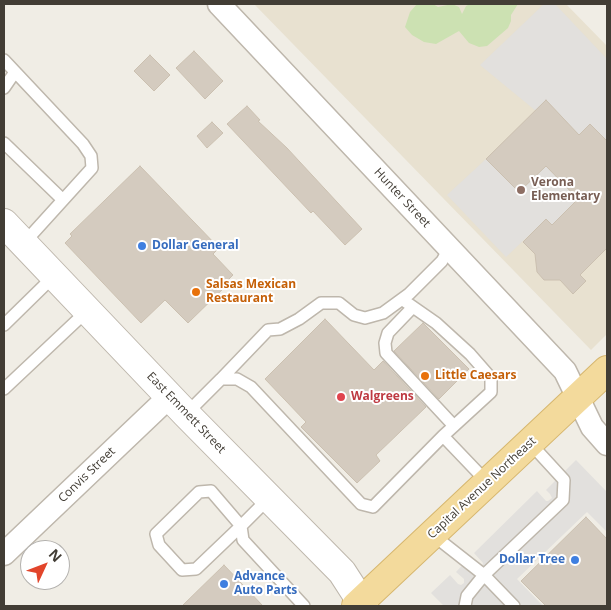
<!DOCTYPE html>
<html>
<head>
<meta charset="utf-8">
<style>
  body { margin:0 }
  #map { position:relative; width:611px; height:610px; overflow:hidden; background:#f0ede5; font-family:"Open Sans",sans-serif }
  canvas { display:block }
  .frame { position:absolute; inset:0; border:5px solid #423d35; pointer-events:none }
  .north { position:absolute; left:20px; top:540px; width:50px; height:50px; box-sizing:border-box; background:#fff; border:1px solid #b3b1ae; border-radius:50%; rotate:47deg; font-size:14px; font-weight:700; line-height:20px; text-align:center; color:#423d35 }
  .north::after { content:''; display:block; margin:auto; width:18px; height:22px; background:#e2452b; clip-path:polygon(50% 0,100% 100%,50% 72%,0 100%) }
</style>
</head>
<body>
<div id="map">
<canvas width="611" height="610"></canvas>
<div class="frame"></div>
<div class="north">N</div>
</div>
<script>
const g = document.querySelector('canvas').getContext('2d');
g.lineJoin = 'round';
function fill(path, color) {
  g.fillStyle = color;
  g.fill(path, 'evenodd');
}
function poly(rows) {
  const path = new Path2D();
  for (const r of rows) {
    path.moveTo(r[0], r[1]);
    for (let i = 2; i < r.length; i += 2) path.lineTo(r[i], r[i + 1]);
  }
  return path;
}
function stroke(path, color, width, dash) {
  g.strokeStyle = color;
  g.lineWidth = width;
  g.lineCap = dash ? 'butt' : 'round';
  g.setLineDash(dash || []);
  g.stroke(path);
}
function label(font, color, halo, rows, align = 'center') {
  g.font = font + ' "Open Sans",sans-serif';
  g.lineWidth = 4;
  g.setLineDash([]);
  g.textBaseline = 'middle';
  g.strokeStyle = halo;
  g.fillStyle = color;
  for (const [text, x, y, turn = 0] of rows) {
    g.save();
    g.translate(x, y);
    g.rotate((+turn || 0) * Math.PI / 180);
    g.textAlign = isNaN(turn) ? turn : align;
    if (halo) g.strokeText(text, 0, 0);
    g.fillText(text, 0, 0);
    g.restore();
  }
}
fill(poly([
  [254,4,566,4,607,46,607,334,591,350]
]), '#e8e1d0');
fill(poly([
  [417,4,433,4,438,7,452,4,459,7,462,14,466,6,470,4,518,4,511,15,511,21,508,28,487,46,479,47,469,43,459,31,436,44,424,42,412,35,405,27,410,12]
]), '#cce1b2');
fill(poly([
  [544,4,555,4,607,59,607,141,590,124,579,135,547,101,536,111,480,65],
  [486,159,519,192,546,166,578,199,552,225,546,219,506,257,447,195],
  [576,460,607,492,607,532,587,512,517,579,543,606,444,606,431,593,450,575,458,584,461,585,464,583,464,579,456,572,469,558,482,567,483,563,474,553,537,491,546,501,548,501,552,498,550,494,546,490]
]), '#e2e0dd');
const building = poly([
  [194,51,223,81,205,99,176,68,194,51],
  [150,55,170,75,154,91,134,71,150,55],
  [546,100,579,135,590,124,607,141,607,248,580,275,586,281,573,294,560,280,544,280,537,272,535,254,523,242,546,219,552,225,578,199,546,166,519,192,486,159,546,100],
  [247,106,260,120,258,121,287,148,362,229,345,245,313,211,311,213,227,124,247,106],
  [212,122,223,133,207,148,197,136,212,122],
  [140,166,219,248,213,254,233,275,225,283,227,285,188,323,165,300,141,323,65,243,72,236,70,234,140,166],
  [325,319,374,370,383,361,426,407,376,455,380,461,357,483,301,427,306,422,265,379,325,319],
  [423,323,469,369,439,399,394,351,423,323],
  [586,517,607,539,607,606,546,606,521,581,586,517],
  [224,565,263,606,182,606,224,565]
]);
fill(building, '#d4cbbf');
stroke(building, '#cbc0b0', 1);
const service = poly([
  [4,60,83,144,91,156,92,168,24,243],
  [4,88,15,72],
  [4,143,63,200],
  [403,300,436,323,470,354,491,378,491,392,443,436],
  [413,307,388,333,385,343,386,353,454,426],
  [4,325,55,275],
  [221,379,268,330,280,329,299,319,321,303,339,303,354,315,365,318,383,313,409,294,442,261,449,248],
  [4,389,88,310],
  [186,414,221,379,237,379,251,387,361,504,373,507,443,436,487,482],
  [211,491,241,526,196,569,182,570,159,545,156,534,199,492,211,491],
  [269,498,241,526,243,540,304,606],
  [433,535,484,575,514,606],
  [465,606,467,596,484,575,563,500,564,480,530,443]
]);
const minor = poly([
  [219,4,565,371,592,427,607,444],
  [4,554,170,396]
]);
const tertiary = poly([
  [4,223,186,414,342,572,364,606]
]);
const primary = poly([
  [356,606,607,370]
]);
stroke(service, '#beb7ac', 14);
stroke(minor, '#beb7ac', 25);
stroke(tertiary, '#beb7ac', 30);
stroke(primary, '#d6b66e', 30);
stroke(service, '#fff', 11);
stroke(minor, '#fff', 22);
stroke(tertiary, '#fff', 28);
stroke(primary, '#f3da9c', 28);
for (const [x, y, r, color] of [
  [521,190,5,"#8d6e63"],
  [142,246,5,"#3f7fe0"],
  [196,292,5,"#e8710a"],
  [425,376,5,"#e8710a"],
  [341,397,5,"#e0444e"],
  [575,560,5,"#3f7fe0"],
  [224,584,5,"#3f7fe0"]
]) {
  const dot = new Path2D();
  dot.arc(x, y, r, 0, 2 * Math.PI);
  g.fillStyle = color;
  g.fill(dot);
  stroke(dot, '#fff', 2);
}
label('bold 12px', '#785e54', '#fff', [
  ["Verona",531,183],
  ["Elementary",531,197]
], 'left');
label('12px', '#423d35', '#fff', [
  ["Hunter Street",402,198,47],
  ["East Emmett Street",186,413,46],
  ["Convis Street",87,475,-44],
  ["Capital Avenue Northeast",482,488,-43]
]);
label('bold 12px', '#366cbe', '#fff', [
  ["Dollar General",152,246],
  ["Dollar Tree",565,560,"right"],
  ["Advance",234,577],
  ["Auto Parts",234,591]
], 'left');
label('bold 12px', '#c56008', '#fff', [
  ["Salsas Mexican",206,285],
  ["Restaurant",206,299],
  ["Little Caesars",435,376]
], 'left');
label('bold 12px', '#be3a42', '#fff', [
  ["Walgreens",351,397]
], 'left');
</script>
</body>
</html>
